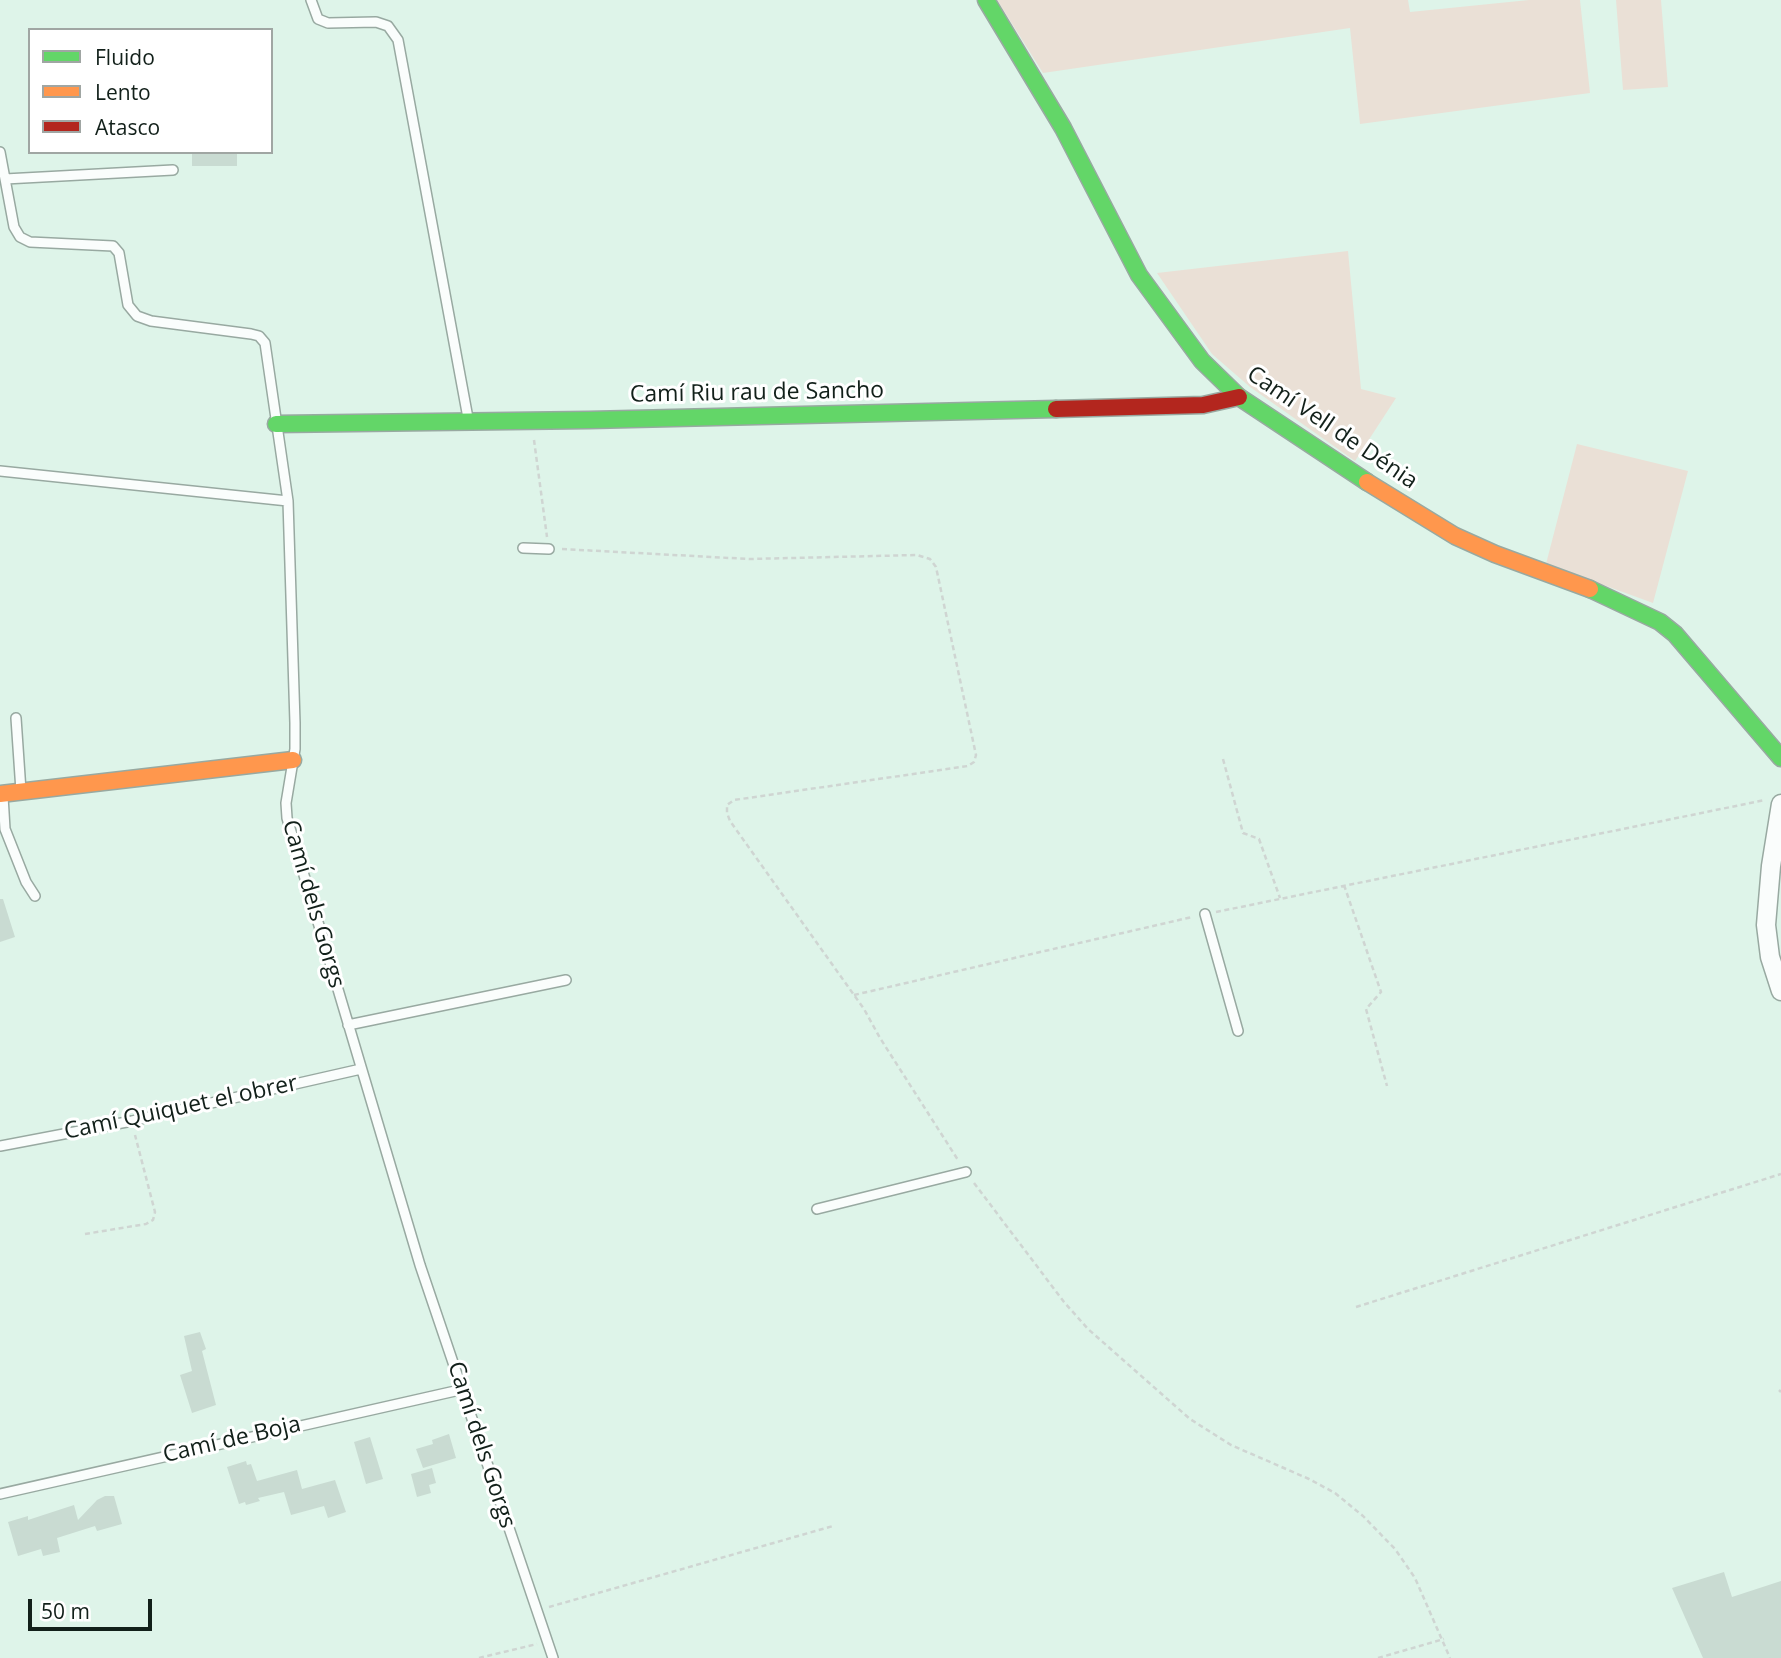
<!DOCTYPE html>
<html>
<head>
<meta charset="utf-8">
<style>
  body { margin:0 }
  #map { position:relative; width:1781px; height:1658px; overflow:hidden; background:#def4e9; font-family:"Open Sans",sans-serif }
  canvas { display:block }
  .legend { position:absolute; left:28px; top:28px; width:245px; height:126px; box-sizing:border-box; background:#fff; border:2px solid #a0a6a3; margin:0; padding:9px 12px; list-style:none; font-size:21px; color:#12201a }
  .legend li { display:flex; align-items:center; gap:14px; height:35px }
  .legend b { width:35px; border:2px solid #a0a6a3 }
  .scale { position:absolute; left:28px; top:1599px; width:124px; height:32px; box-sizing:border-box; border:4px solid #12201a; border-top:0; padding-left:9px; font-size:21px; line-height:24px; white-space:nowrap; color:#12201a; -webkit-text-stroke:5px #fff; paint-order:stroke }
</style>
</head>
<body>
<div id="map">
<canvas width="1781" height="1658"></canvas>
<ul class="legend">
<li><b style="height:9px;background:#63d668"></b>Fluido</li>
<li><b style="height:9px;background:#ff974d"></b>Lento</li>
<li><b style="height:9px;background:#b3261e"></b>Atasco</li>
</ul>
<div class="scale">50 m</div>
</div>
<script>
const g = document.querySelector('canvas').getContext('2d');
g.lineJoin = 'round';
function fill(path, color) {
  g.fillStyle = color;
  g.fill(path, 'evenodd');
}
function poly(rows) {
  const path = new Path2D();
  for (const r of rows) {
    path.moveTo(r[0], r[1]);
    for (let i = 2; i < r.length; i += 2) path.lineTo(r[i], r[i + 1]);
  }
  return path;
}
function stroke(path, color, width, dash) {
  g.strokeStyle = color;
  g.lineWidth = width;
  g.lineCap = dash ? 'butt' : 'round';
  g.setLineDash(dash || []);
  g.stroke(path);
}
function label(font, color, halo, rows, align = 'center') {
  g.font = font + ' "Open Sans",sans-serif';
  g.lineWidth = 6;
  g.setLineDash([]);
  g.textBaseline = 'middle';
  g.strokeStyle = halo;
  g.fillStyle = color;
  for (const [text, x, y, turn = 0] of rows) {
    g.save();
    g.translate(x, y);
    g.rotate((+turn || 0) * Math.PI / 180);
    g.textAlign = isNaN(turn) ? turn : align;
    if (halo) g.strokeText(text, 0, 0);
    g.fillText(text, 0, 0);
    g.restore();
  }
}
fill(poly([
  [997,0,1408,0,1410,12,1529,0,1580,0,1590,93,1360,124,1350,28,1043,73],
  [1616,0,1661,0,1668,87,1623,90],
  [1348,251,1361,389,1396,398,1355,461,1250,387,1212,354,1157,273],
  [1577,444,1688,471,1653,603,1546,564]
]), '#eae0d6');
fill(poly([
  [192,152,237,152,237,166,192,166],
  [0,899,3,899,15,937,0,942],
  [200,1332,206,1349,202,1351,216,1405,192,1413,180,1375,192,1371,184,1336],
  [449,1434,456,1458,423,1468,416,1449,433,1444,432,1440],
  [370,1437,383,1479,366,1484,354,1442],
  [246,1461,247,1465,251,1464,257,1481,297,1470,302,1489,335,1480,346,1512,328,1518,324,1506,291,1515,284,1492,258,1498,260,1501,246,1505,245,1502,239,1504,227,1467],
  [432,1468,436,1483,429,1485,431,1493,417,1497,411,1474],
  [105,1496,114,1496,122,1524,97,1531,95,1526,57,1538,60,1552,43,1556,41,1549,18,1556,8,1522,28,1516,28,1520,74,1505,78,1520,97,1500],
  [1724,1572,1732,1597,1781,1581,1781,1658,1703,1658,1672,1588]
]), '#c9dbd2');
const lane = poly([
  [311,0,318,19,328,23,376,22,388,26,398,40,468,418],
  [0,152,14,227,20,237,30,242,113,246,119,253,128,305,137,316,151,321,251,334,259,336,265,343,288,501,295,723,295,749,286,803,287,818,420,1265,553,1658],
  [5,179,173,170],
  [0,471,288,501],
  [523,548,549,549],
  [16,718,21,791],
  [3,796,5,829,26,882,35,896],
  [1205,914,1238,1031],
  [348,1025,566,980],
  [0,1146,132,1121,361,1069],
  [817,1209,966,1172],
  [0,1494,464,1389]
]);
const street = poly([
  [1781,804,1771,866,1766,925,1770,957,1781,991]
]);
const fast = poly([
  [986,0,1063,128,1139,275,1202,361,1239,397,1367,482],
  [276,424,589,420,1056,409],
  [1590,589,1660,622,1675,634,1781,758]
]);
const slow = poly([
  [1367,482,1455,536,1495,554,1590,589],
  [0,794,293,760]
]);
const jam = poly([
  [1056,409,1203,405,1239,397]
]);
stroke(lane, '#98a9a1', 12);
stroke(street, '#98a9a1', 21);
stroke(fast, '#98a9a1', 19);
stroke(slow, '#98a9a1', 19);
stroke(jam, '#98a9a1', 19);
stroke(poly([
  [534,440,547,537],
  [562,549,749,559,917,555,930,559,936,567,976,755,974,762,968,766,734,800,727,805,727,813,730,821,864,1009,880,1038,958,1160],
  [1223,759,1243,833,1259,839,1280,898],
  [1344,885,1381,992,1366,1009,1387,1086],
  [1216,912,1765,800],
  [854,995,1192,917],
  [974,1183,1064,1302,1088,1329,1190,1419,1231,1445,1309,1479,1335,1493,1363,1516,1395,1549,1415,1578,1450,1658],
  [85,1234,146,1224,153,1220,155,1212,135,1135],
  [1356,1307,1781,1174],
  [1779,1390,1781,1392],
  [549,1607,833,1526],
  [479,1658,537,1644],
  [1378,1658,1444,1639]
]), '#cfd5d2', 2.5, [5, 3.5]);
stroke(lane, '#fafdfc', 9);
stroke(street, '#fafdfc', 18);
stroke(fast, '#63d668', 16);
stroke(slow, '#ff974d', 16);
stroke(jam, '#b3261e', 16);
label('23px', '#12201a', '#fff', [
  ["Camí Riu rau de Sancho",757,393,-1],
  ["Camí Vell de Dénia",1332,428,34],
  ["Camí dels Gorgs",313,904,74],
  ["Camí Quiquet el obrer",181,1108,-12],
  ["Camí de Boja",232,1440,-13],
  ["Camí dels Gorgs",481,1445,72]
]);
</script>
</body>
</html>
